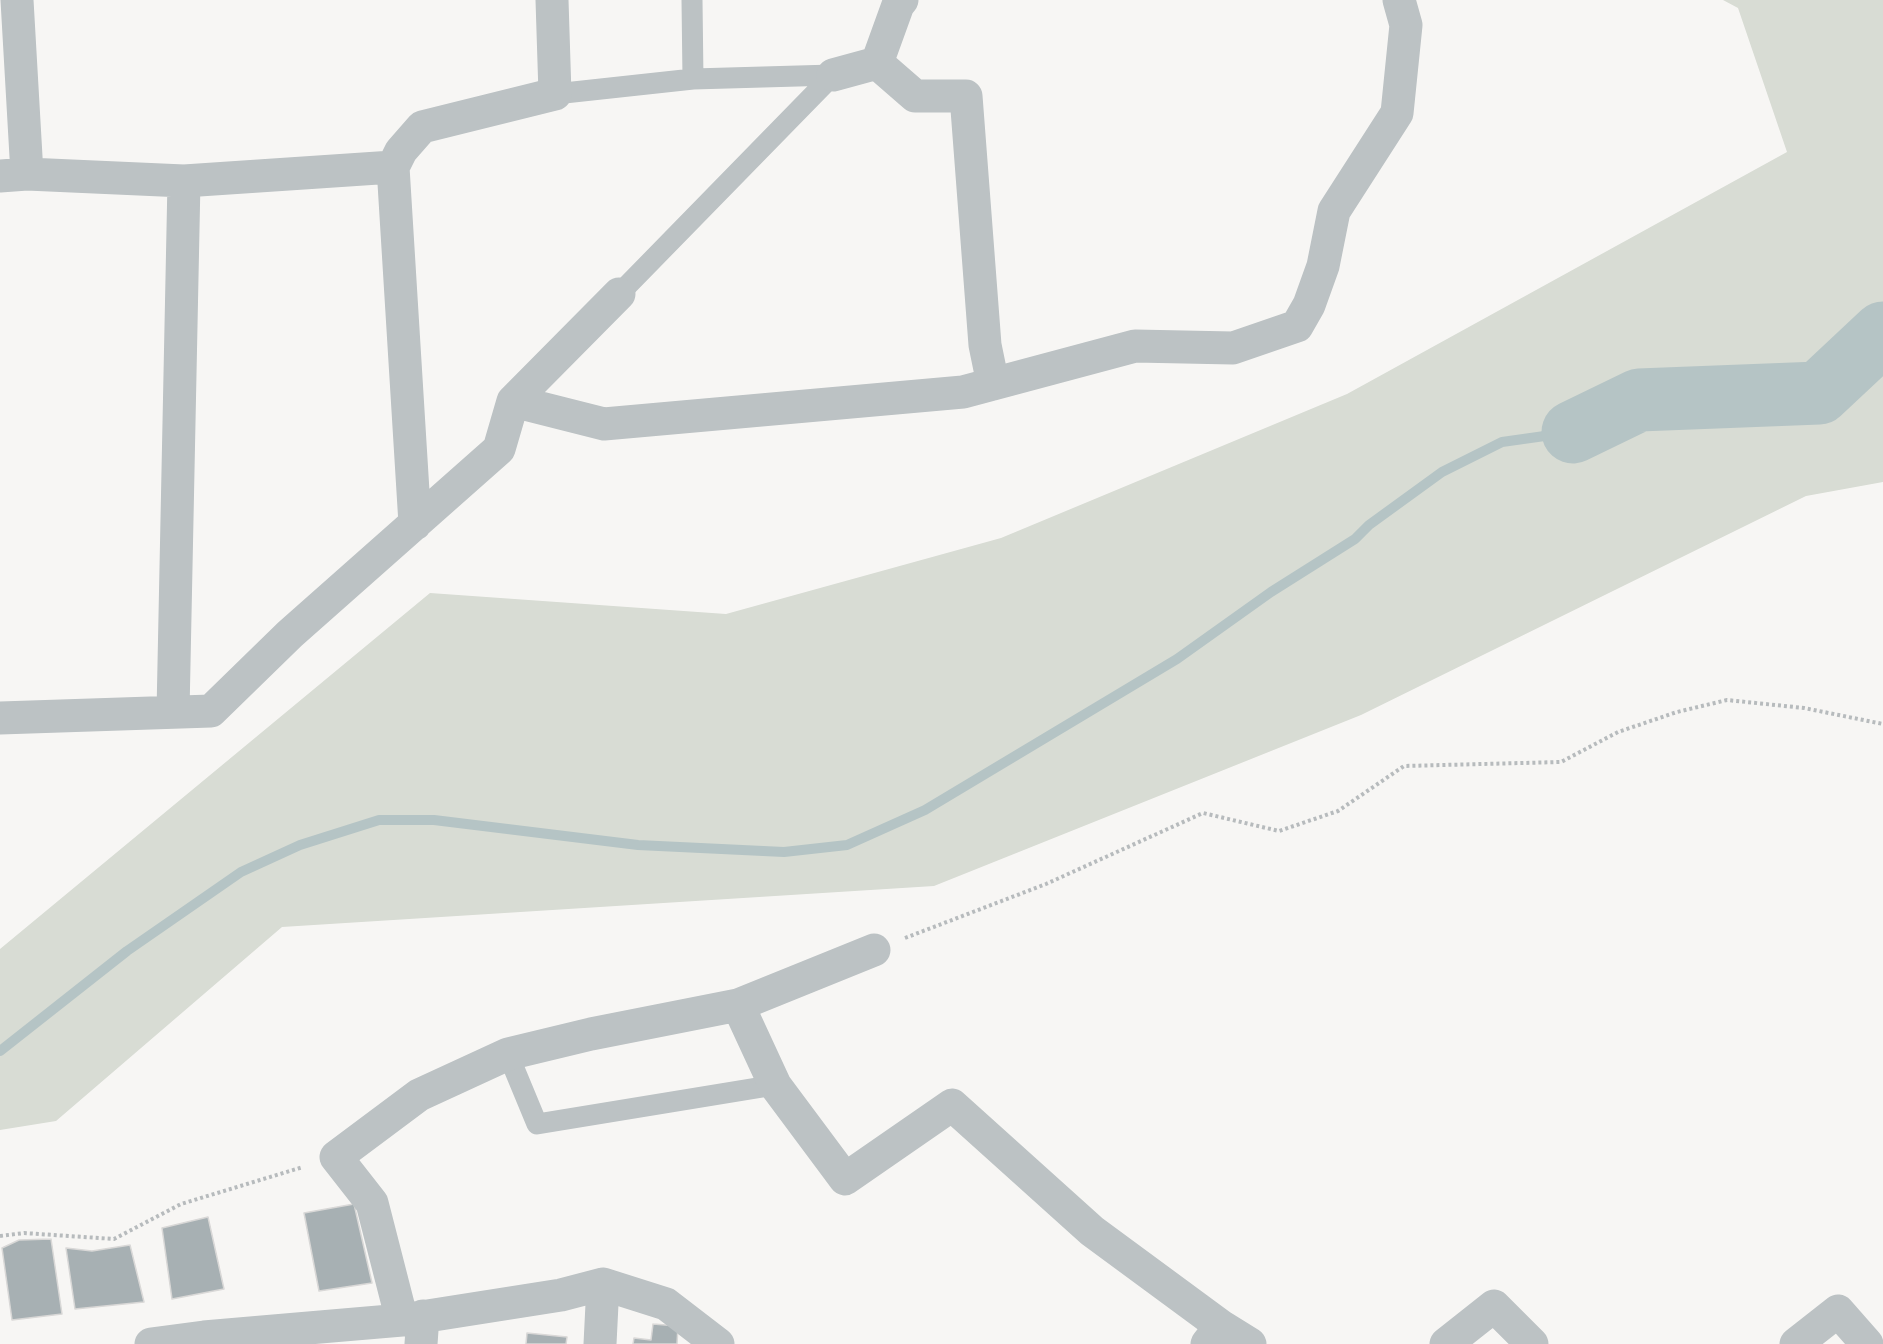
<!DOCTYPE html>
<html>
<head>
<meta charset="utf-8">
<style>
  body { margin:0 }
  canvas { display:block; background:#f7f6f4 }
</style>
</head>
<body>
<canvas width="1883" height="1344"></canvas>
<script>
const g = document.querySelector('canvas').getContext('2d');
g.lineJoin = 'round';
function fill(path, color) {
  g.fillStyle = color;
  g.fill(path, 'evenodd');
}
function poly(rows) {
  const path = new Path2D();
  for (const r of rows) {
    path.moveTo(r[0], r[1]);
    for (let i = 2; i < r.length; i += 2) path.lineTo(r[i], r[i + 1]);
  }
  return path;
}
function stroke(path, color, width, dash) {
  g.strokeStyle = color;
  g.lineWidth = width;
  g.lineCap = dash ? 'butt' : 'round';
  g.setLineDash(dash || []);
  g.stroke(path);
}
fill(poly([
  [1723,0,1883,0,1883,482,1806,496,1361,715,934,886,282,927,56,1121,0,1130,0,949,430,593,726,614,1001,538,1347,394,1787,152,1738,8]
]), '#d8dcd4');
stroke(poly([
  [0,1051,127,951,241,872,300,845,379,820,434,820,638,845,784,852,847,845,925,810,1177,659,1271,592,1355,539,1369,525,1442,472,1502,442,1573,432]
]), '#b5c4c5', 10);
stroke(poly([
  [1573,432,1639,400,1819,393,1883,333]
]), '#b5c4c5', 63);
const building = poly([
  [354,1204,372,1283,319,1291,304,1213,354,1204],
  [208,1217,224,1289,172,1299,162,1228,208,1217],
  [51,1239,62,1314,12,1320,2,1248,19,1240,51,1239],
  [130,1245,144,1302,75,1309,66,1248,92,1251,130,1245],
  [653,1324,678,1326,677,1344,633,1344,634,1338,651,1340,653,1324],
  [527,1333,567,1337,566,1344,526,1344,527,1333]
]);
fill(building, '#a7b0b3');
stroke(building, '#d9d8d7', 1.5);
stroke(poly([
  [905,938,1046,884,1203,813,1279,831,1338,811,1404,766,1561,762,1618,732,1677,712,1727,700,1804,708,1883,724],
  [0,1236,24,1233,114,1239,181,1204,303,1167]
]), '#b7bbbd', 4, [3, 3]);
stroke(poly([
  [692,0,693,79],
  [555,94,693,79,833,75],
  [619,294,833,75],
  [508,1054,537,1124,775,1085]
]), '#bcc2c4', 21);
stroke(poly([
  [17,0,27,174],
  [877,63,915,96,966,96,985,345,993,384],
  [833,75,877,63,898,5,902,0],
  [393,167,415,524],
  [0,176,27,174,184,181,393,167,401,151,422,127,555,94,552,0],
  [513,401,604,424,963,392,1135,346,1233,348,1297,326,1309,305,1323,266,1334,211,1397,113,1406,25,1399,0],
  [173,712,184,181],
  [0,718,211,711,290,634,499,449,513,401,619,294],
  [738,1005,775,1085,845,1179,952,1105,1092,1231,1221,1326,1207,1344],
  [402,1320,372,1203,336,1157,419,1095,508,1054,591,1034,738,1005,874,950],
  [1221,1326,1250,1344],
  [151,1344,204,1337,402,1320,561,1295,603,1284,666,1304,718,1344],
  [421,1344,423,1316],
  [600,1344,603,1284],
  [1446,1344,1494,1306,1532,1344],
  [1796,1344,1838,1311,1867,1344]
]), '#bcc2c4', 33);
</script>
</body>
</html>
